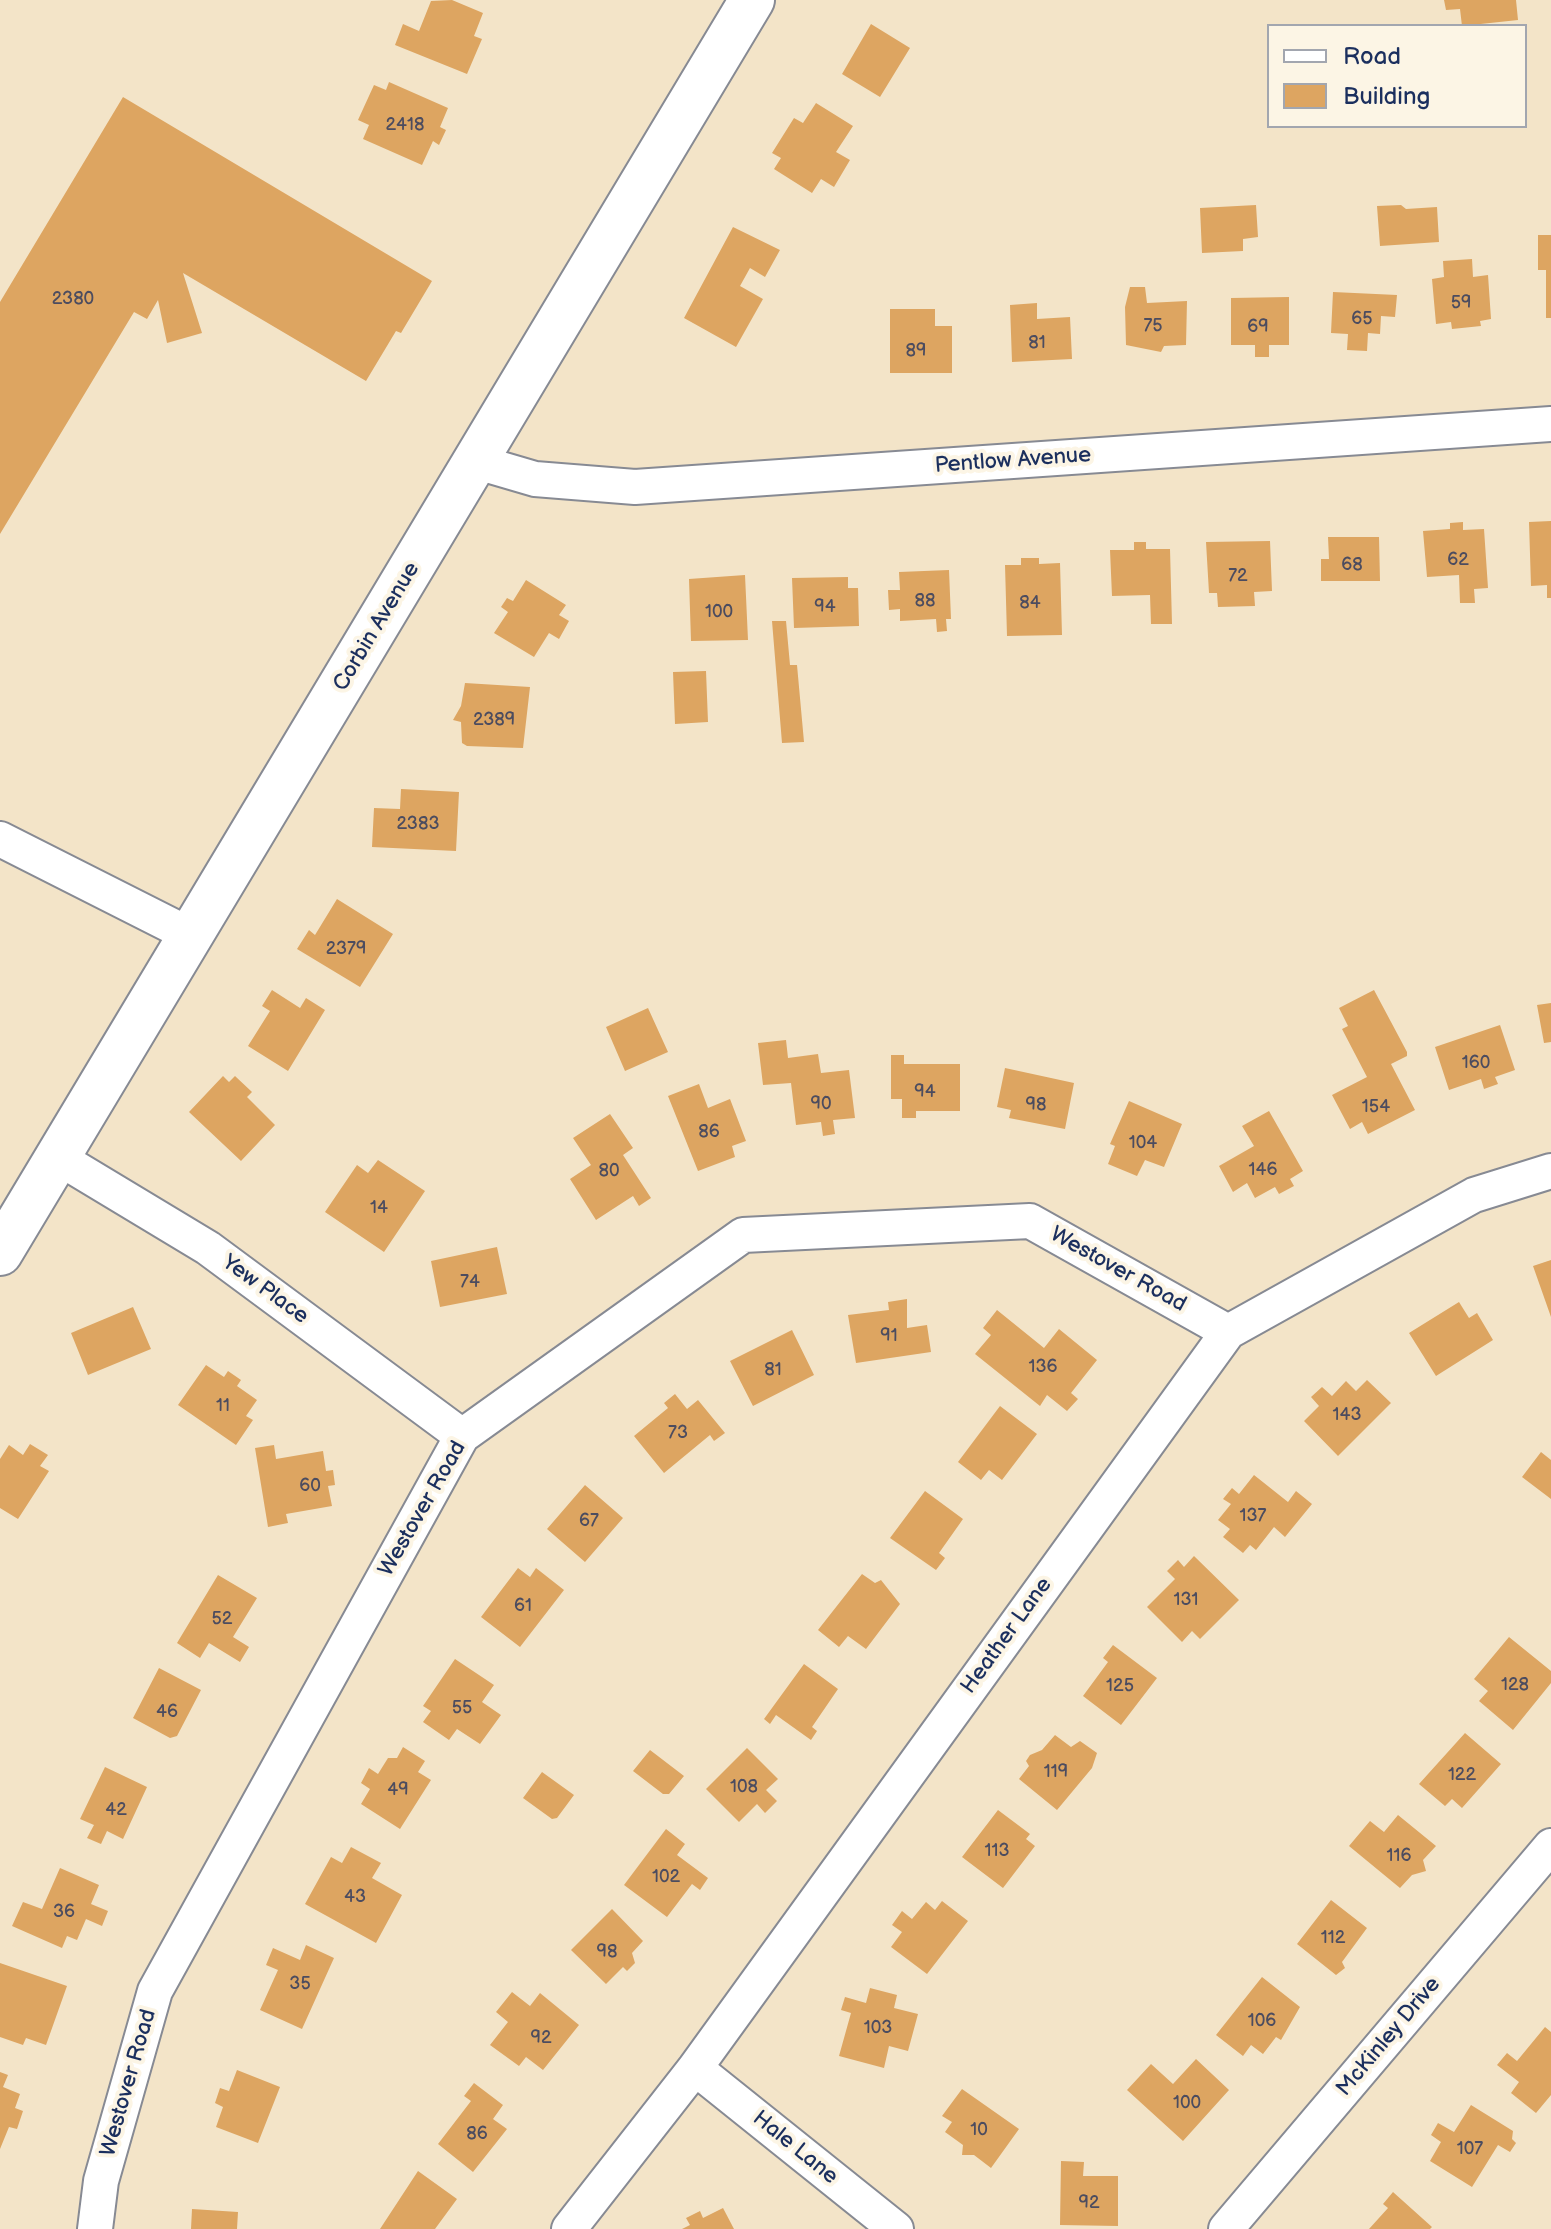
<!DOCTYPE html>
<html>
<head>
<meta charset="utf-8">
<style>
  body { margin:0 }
  #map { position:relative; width:1551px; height:2229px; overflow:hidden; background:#f3e4c8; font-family:"Balsamiq Sans",sans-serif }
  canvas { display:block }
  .legend { position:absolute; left:1267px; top:24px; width:260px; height:104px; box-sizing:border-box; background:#fcf5e5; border:2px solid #a2a6af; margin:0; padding:10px 14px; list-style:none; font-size:24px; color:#1b2f5e }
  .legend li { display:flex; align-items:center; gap:16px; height:40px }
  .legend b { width:40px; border:2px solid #a2a6af }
</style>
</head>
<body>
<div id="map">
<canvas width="1551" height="2229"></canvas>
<ul class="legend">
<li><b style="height:10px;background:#fff"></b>Road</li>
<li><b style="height:22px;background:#dda561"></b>Building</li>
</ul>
</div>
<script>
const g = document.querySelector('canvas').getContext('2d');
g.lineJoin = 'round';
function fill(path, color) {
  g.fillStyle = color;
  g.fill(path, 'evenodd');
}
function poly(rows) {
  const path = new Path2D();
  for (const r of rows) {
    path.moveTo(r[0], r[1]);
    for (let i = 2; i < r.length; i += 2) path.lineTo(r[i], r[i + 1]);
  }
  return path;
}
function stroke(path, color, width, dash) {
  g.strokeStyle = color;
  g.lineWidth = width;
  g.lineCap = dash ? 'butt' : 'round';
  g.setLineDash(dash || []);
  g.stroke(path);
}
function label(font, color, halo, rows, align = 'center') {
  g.font = font + ' "Balsamiq Sans",sans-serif';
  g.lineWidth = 8;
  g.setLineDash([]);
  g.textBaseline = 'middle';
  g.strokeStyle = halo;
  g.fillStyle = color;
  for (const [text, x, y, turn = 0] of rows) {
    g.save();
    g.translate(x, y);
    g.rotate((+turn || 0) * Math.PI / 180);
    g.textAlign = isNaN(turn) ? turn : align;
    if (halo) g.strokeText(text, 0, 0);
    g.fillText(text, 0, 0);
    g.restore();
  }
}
fill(poly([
  [452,0,483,13,474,36,482,39,467,74,395,45,403,24,419,31,431,1],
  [1444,0,1516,0,1518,20,1462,26,1460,9,1446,10],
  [871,24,910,48,880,97,842,74],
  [389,82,448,108,440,127,446,130,439,145,433,141,422,165,363,139,369,125,358,120,374,85,386,90],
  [123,97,432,281,401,333,396,331,366,381,183,273,202,333,167,343,158,300,147,319,134,312,0,534,0,302],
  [816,103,853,126,836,152,850,160,834,187,821,179,812,193,774,169,781,158,772,153,794,118,803,123],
  [1256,205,1258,237,1243,239,1243,251,1202,253,1200,208],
  [1401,205,1406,209,1437,207,1439,242,1380,246,1377,206],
  [733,227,780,250,765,277,750,268,740,286,763,299,736,347,684,318],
  [1538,235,1551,235,1551,318,1546,318,1546,270,1538,270],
  [1472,259,1473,277,1488,275,1491,319,1480,321,1481,326,1452,329,1451,322,1436,324,1432,279,1444,277,1443,261],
  [1130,287,1145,287,1147,303,1187,301,1186,345,1164,346,1161,352,1126,345,1125,307],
  [1333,292,1397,295,1395,317,1381,316,1380,334,1368,333,1367,351,1347,350,1348,334,1331,333],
  [1289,297,1289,345,1269,345,1269,357,1255,357,1255,345,1231,345,1231,298],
  [1037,303,1037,319,1070,317,1072,359,1012,362,1010,305],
  [890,309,935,309,935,326,952,326,952,373,890,373],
  [1551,521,1551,598,1547,598,1547,585,1531,586,1529,522],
  [1463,522,1463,530,1484,529,1488,588,1474,589,1475,603,1460,603,1459,575,1427,577,1423,531,1450,529,1450,523],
  [1328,537,1379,537,1380,581,1321,581,1321,559,1329,559],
  [1270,541,1272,591,1254,592,1255,606,1218,607,1217,593,1209,593,1206,542],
  [1134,542,1146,542,1146,549,1170,549,1172,624,1151,624,1150,595,1112,596,1110,550,1134,550],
  [1021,558,1039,558,1039,564,1060,563,1062,635,1007,636,1005,565,1021,565],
  [949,570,951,619,946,619,947,631,937,632,936,619,900,621,900,609,889,610,888,590,900,590,899,572],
  [745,575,748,640,691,641,689,579],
  [848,577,848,588,858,588,859,626,794,628,792,578],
  [526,580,566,605,559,615,569,621,559,639,549,633,534,657,494,633,508,612,501,607,507,598,513,601],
  [772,621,786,621,790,665,797,665,804,742,782,743],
  [706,671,708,722,675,724,673,672],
  [465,683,530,687,523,748,467,746,462,743,461,722,453,720,461,706],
  [401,789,459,792,456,851,372,847,374,808,400,809],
  [337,899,393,934,360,987,297,949,309,930,315,935],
  [272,990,300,1008,306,998,325,1010,288,1071,248,1046,270,1011,262,1006],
  [1374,990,1407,1052,1407,1056,1391,1064,1415,1110,1368,1134,1362,1122,1350,1129,1332,1095,1367,1077,1342,1029,1348,1026,1339,1008],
  [1551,1003,1551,1042,1544,1043,1537,1005],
  [648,1008,668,1052,625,1071,606,1027],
  [1500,1025,1515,1070,1495,1077,1498,1084,1484,1089,1481,1079,1449,1090,1435,1047],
  [786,1040,788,1058,818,1054,821,1073,849,1070,855,1118,833,1120,835,1134,823,1136,821,1122,796,1125,791,1083,763,1085,758,1043],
  [891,1055,904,1055,904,1064,960,1064,960,1111,916,1111,916,1118,902,1118,902,1099,891,1099],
  [1005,1068,1074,1083,1065,1129,1009,1118,1011,1110,997,1107],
  [223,1076,229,1082,235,1076,252,1092,247,1097,275,1125,241,1161,189,1112],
  [699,1084,708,1108,730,1099,746,1141,732,1146,735,1157,698,1171,668,1096],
  [1129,1101,1182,1124,1164,1167,1145,1160,1137,1176,1108,1164,1115,1146,1110,1144],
  [1269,1111,1303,1171,1290,1179,1294,1186,1279,1194,1275,1187,1255,1198,1247,1183,1233,1192,1219,1166,1254,1146,1242,1126],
  [610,1114,633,1148,623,1155,651,1198,639,1206,633,1196,596,1220,570,1179,591,1165,573,1138],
  [378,1160,425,1191,384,1252,325,1212,357,1165,368,1173],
  [497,1247,507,1294,440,1307,431,1261],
  [1551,1260,1551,1317,1533,1266],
  [907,1299,907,1328,927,1325,931,1352,856,1363,848,1315,889,1310,888,1302],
  [1459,1302,1469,1318,1477,1313,1493,1340,1436,1376,1409,1333],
  [133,1307,151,1349,88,1375,71,1333],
  [997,1310,1044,1348,1059,1329,1097,1360,1071,1393,1078,1399,1067,1411,1047,1395,1040,1406,975,1354,991,1335,983,1328],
  [792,1330,814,1375,753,1406,730,1361],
  [206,1365,224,1377,228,1371,241,1380,237,1386,257,1400,246,1416,253,1420,236,1445,178,1405],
  [1367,1380,1391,1403,1338,1456,1304,1421,1319,1406,1311,1397,1322,1387,1332,1396,1346,1381,1356,1391],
  [675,1394,687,1409,698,1400,725,1433,714,1441,710,1435,664,1473,634,1436,668,1408,664,1403],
  [1000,1406,1037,1434,1002,1480,989,1470,981,1480,958,1462],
  [30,1444,48,1455,40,1466,49,1471,18,1519,0,1508,0,1459,9,1445,23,1455],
  [274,1445,276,1459,323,1451,326,1471,333,1470,335,1485,328,1486,332,1506,286,1514,288,1523,268,1527,255,1448],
  [1541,1452,1551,1460,1551,1499,1522,1477],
  [1254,1475,1288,1502,1296,1491,1312,1504,1285,1537,1274,1527,1256,1550,1250,1545,1243,1553,1223,1537,1230,1529,1218,1520,1231,1504,1223,1499,1232,1488,1239,1494],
  [585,1485,623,1518,585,1562,547,1529],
  [925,1491,963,1519,939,1553,945,1558,936,1570,890,1538],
  [1194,1556,1239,1600,1200,1639,1192,1631,1182,1642,1147,1607,1175,1579,1167,1571,1178,1560,1184,1567],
  [518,1568,530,1577,536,1568,564,1590,520,1647,481,1617],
  [862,1574,875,1583,881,1580,900,1604,866,1649,848,1636,839,1647,818,1630],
  [218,1575,257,1598,233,1637,249,1647,240,1662,209,1643,200,1658,177,1643],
  [1509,1637,1551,1671,1551,1683,1513,1730,1479,1701,1488,1691,1474,1679],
  [1113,1645,1157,1678,1121,1725,1083,1696,1108,1662,1103,1658],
  [455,1659,494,1685,482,1702,501,1715,480,1744,457,1729,449,1740,423,1722,431,1711,423,1706],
  [804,1664,838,1689,812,1727,817,1731,811,1740,776,1715,770,1724,764,1719],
  [159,1668,201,1690,177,1736,170,1738,133,1718],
  [1465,1733,1501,1764,1462,1808,1452,1799,1445,1806,1419,1784],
  [1055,1735,1071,1747,1080,1741,1097,1753,1092,1768,1057,1810,1019,1779,1029,1766,1026,1761,1030,1755,1042,1750],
  [403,1747,425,1761,418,1772,431,1780,400,1829,361,1804,370,1789,361,1783,369,1768,378,1774,388,1758,397,1758],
  [747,1748,778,1779,766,1790,777,1801,765,1813,757,1804,739,1822,706,1789],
  [650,1750,684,1776,669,1794,663,1794,633,1771],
  [105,1767,147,1787,123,1839,107,1831,101,1844,87,1838,94,1825,80,1819],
  [542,1772,574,1795,557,1818,552,1819,523,1798],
  [998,1810,1030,1834,1026,1839,1035,1846,1003,1888,962,1857],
  [1398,1815,1436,1846,1423,1860,1426,1871,1412,1875,1400,1888,1349,1846,1370,1821,1384,1832],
  [666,1829,685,1844,677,1855,708,1878,700,1890,692,1884,667,1917,624,1885],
  [351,1847,381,1863,372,1878,402,1895,376,1943,305,1904,331,1857,342,1863],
  [60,1868,99,1885,91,1904,108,1911,102,1926,86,1919,77,1940,67,1936,62,1948,12,1926,23,1902,42,1909],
  [1331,1900,1367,1928,1342,1962,1345,1968,1336,1975,1297,1944],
  [942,1901,968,1921,927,1974,891,1947,902,1932,892,1925,902,1911,912,1919,926,1902,935,1910],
  [612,1909,643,1941,632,1953,635,1963,627,1971,623,1967,606,1984,571,1950],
  [306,1945,334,1958,302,2029,260,2010,278,1970,266,1965,273,1948,300,1960],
  [0,1963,67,1986,46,2045,26,2038,23,2045,0,2037],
  [1262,1977,1300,2007,1281,2040,1276,2037,1263,2054,1251,2045,1243,2056,1216,2035],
  [870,1988,897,1995,894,2008,918,2014,908,2051,889,2046,884,2068,839,2056,851,2013,841,2010,845,1997,866,2003],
  [512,1992,530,2006,540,1993,579,2025,543,2070,526,2057,519,2066,490,2045,508,2022,496,2012],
  [1545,2027,1551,2032,1551,2095,1536,2113,1511,2093,1519,2082,1497,2065,1507,2053,1517,2061],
  [1196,2059,1229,2090,1183,2141,1127,2090,1151,2064,1173,2084],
  [237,2070,280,2087,258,2143,216,2127,223,2107,215,2103,220,2088,229,2091],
  [0,2072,8,2075,3,2087,20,2094,15,2108,23,2111,17,2129,9,2127,0,2149],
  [474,2083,503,2105,493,2119,507,2129,473,2172,438,2144,471,2101,464,2096],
  [962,2089,1019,2129,991,2168,974,2155,962,2155,963,2145,945,2132,952,2122,942,2116],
  [1471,2105,1513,2131,1512,2139,1516,2143,1510,2152,1498,2145,1472,2187,1430,2161,1441,2142,1431,2135,1438,2123,1454,2132],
  [1061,2161,1084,2162,1083,2176,1118,2176,1118,2226,1060,2225],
  [418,2171,457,2199,435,2229,380,2229],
  [1393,2192,1432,2227,1430,2229,1369,2229,1388,2208,1383,2204],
  [723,2208,734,2229,682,2229,690,2225,686,2218,700,2211,703,2218],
  [192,2209,238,2212,237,2229,191,2229]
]), '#dda561');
const minor = poly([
  [477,462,535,479,635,487,1551,424],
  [0,839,190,935],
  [57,1157,208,1248,462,1436],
  [695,2068,896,2229],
  [95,2229,101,2181,155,1991,462,1436,743,1235,1030,1221,1228,1332],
  [569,2229,695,2068,1228,1332,1474,1195,1551,1171],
  [1226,2229,1551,1846]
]);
const secondary = poly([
  [0,1253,752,0]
]);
stroke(minor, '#878a93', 38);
stroke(secondary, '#878a93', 48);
stroke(minor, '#fff', 34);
stroke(secondary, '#fff', 44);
label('18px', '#4c4c5f', null, [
  ["2418",405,125],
  ["2380",73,299],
  ["59",1461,303],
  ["65",1362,319],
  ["75",1153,326],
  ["69",1258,327],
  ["81",1037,343],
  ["89",916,351],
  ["62",1458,560],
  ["68",1352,565],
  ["72",1238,576],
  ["88",925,601],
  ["84",1030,603],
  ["94",825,607],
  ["100",719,612],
  ["2389",494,720],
  ["2383",418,824],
  ["2379",346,949],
  ["160",1476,1063],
  ["94",925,1092],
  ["90",821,1104],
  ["98",1036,1105],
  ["154",1376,1107],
  ["86",709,1132],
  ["104",1143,1143],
  ["146",1263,1170],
  ["80",609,1171],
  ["14",379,1208],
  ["74",470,1282],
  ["91",889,1336],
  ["136",1043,1367],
  ["81",773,1370],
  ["11",223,1406],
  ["143",1347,1415],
  ["73",678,1433],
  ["60",310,1486],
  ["137",1253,1516],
  ["67",589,1521],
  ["131",1186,1600],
  ["61",523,1606],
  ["52",222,1619],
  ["128",1515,1685],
  ["125",1120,1686],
  ["55",462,1708],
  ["46",167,1712],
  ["119",1056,1772],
  ["122",1462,1775],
  ["108",744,1787],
  ["49",398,1790],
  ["42",116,1810],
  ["113",997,1851],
  ["116",1399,1856],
  ["102",666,1877],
  ["43",355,1897],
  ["36",64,1912],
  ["112",1333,1938],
  ["98",607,1952],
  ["35",300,1984],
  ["106",1262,2021],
  ["103",878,2028],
  ["92",541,2038],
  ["100",1187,2103],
  ["10",979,2130],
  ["86",477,2134],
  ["107",1470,2149],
  ["92",1089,2203]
]);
label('22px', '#1b2f5e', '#fcf5e5', [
  ["Pentlow Avenue",1013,461,-4],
  ["Corbin Avenue",377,627,-59],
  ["Westover Road",1118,1270,29],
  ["Yew Place",265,1290,36],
  ["Westover Road",423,1509,-60],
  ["Heather Lane",1007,1636,-54],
  ["McKinley Drive",1389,2037,-50],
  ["Westover Road",129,2083,-74],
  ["Hale Lane",795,2148,39]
]);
</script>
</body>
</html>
